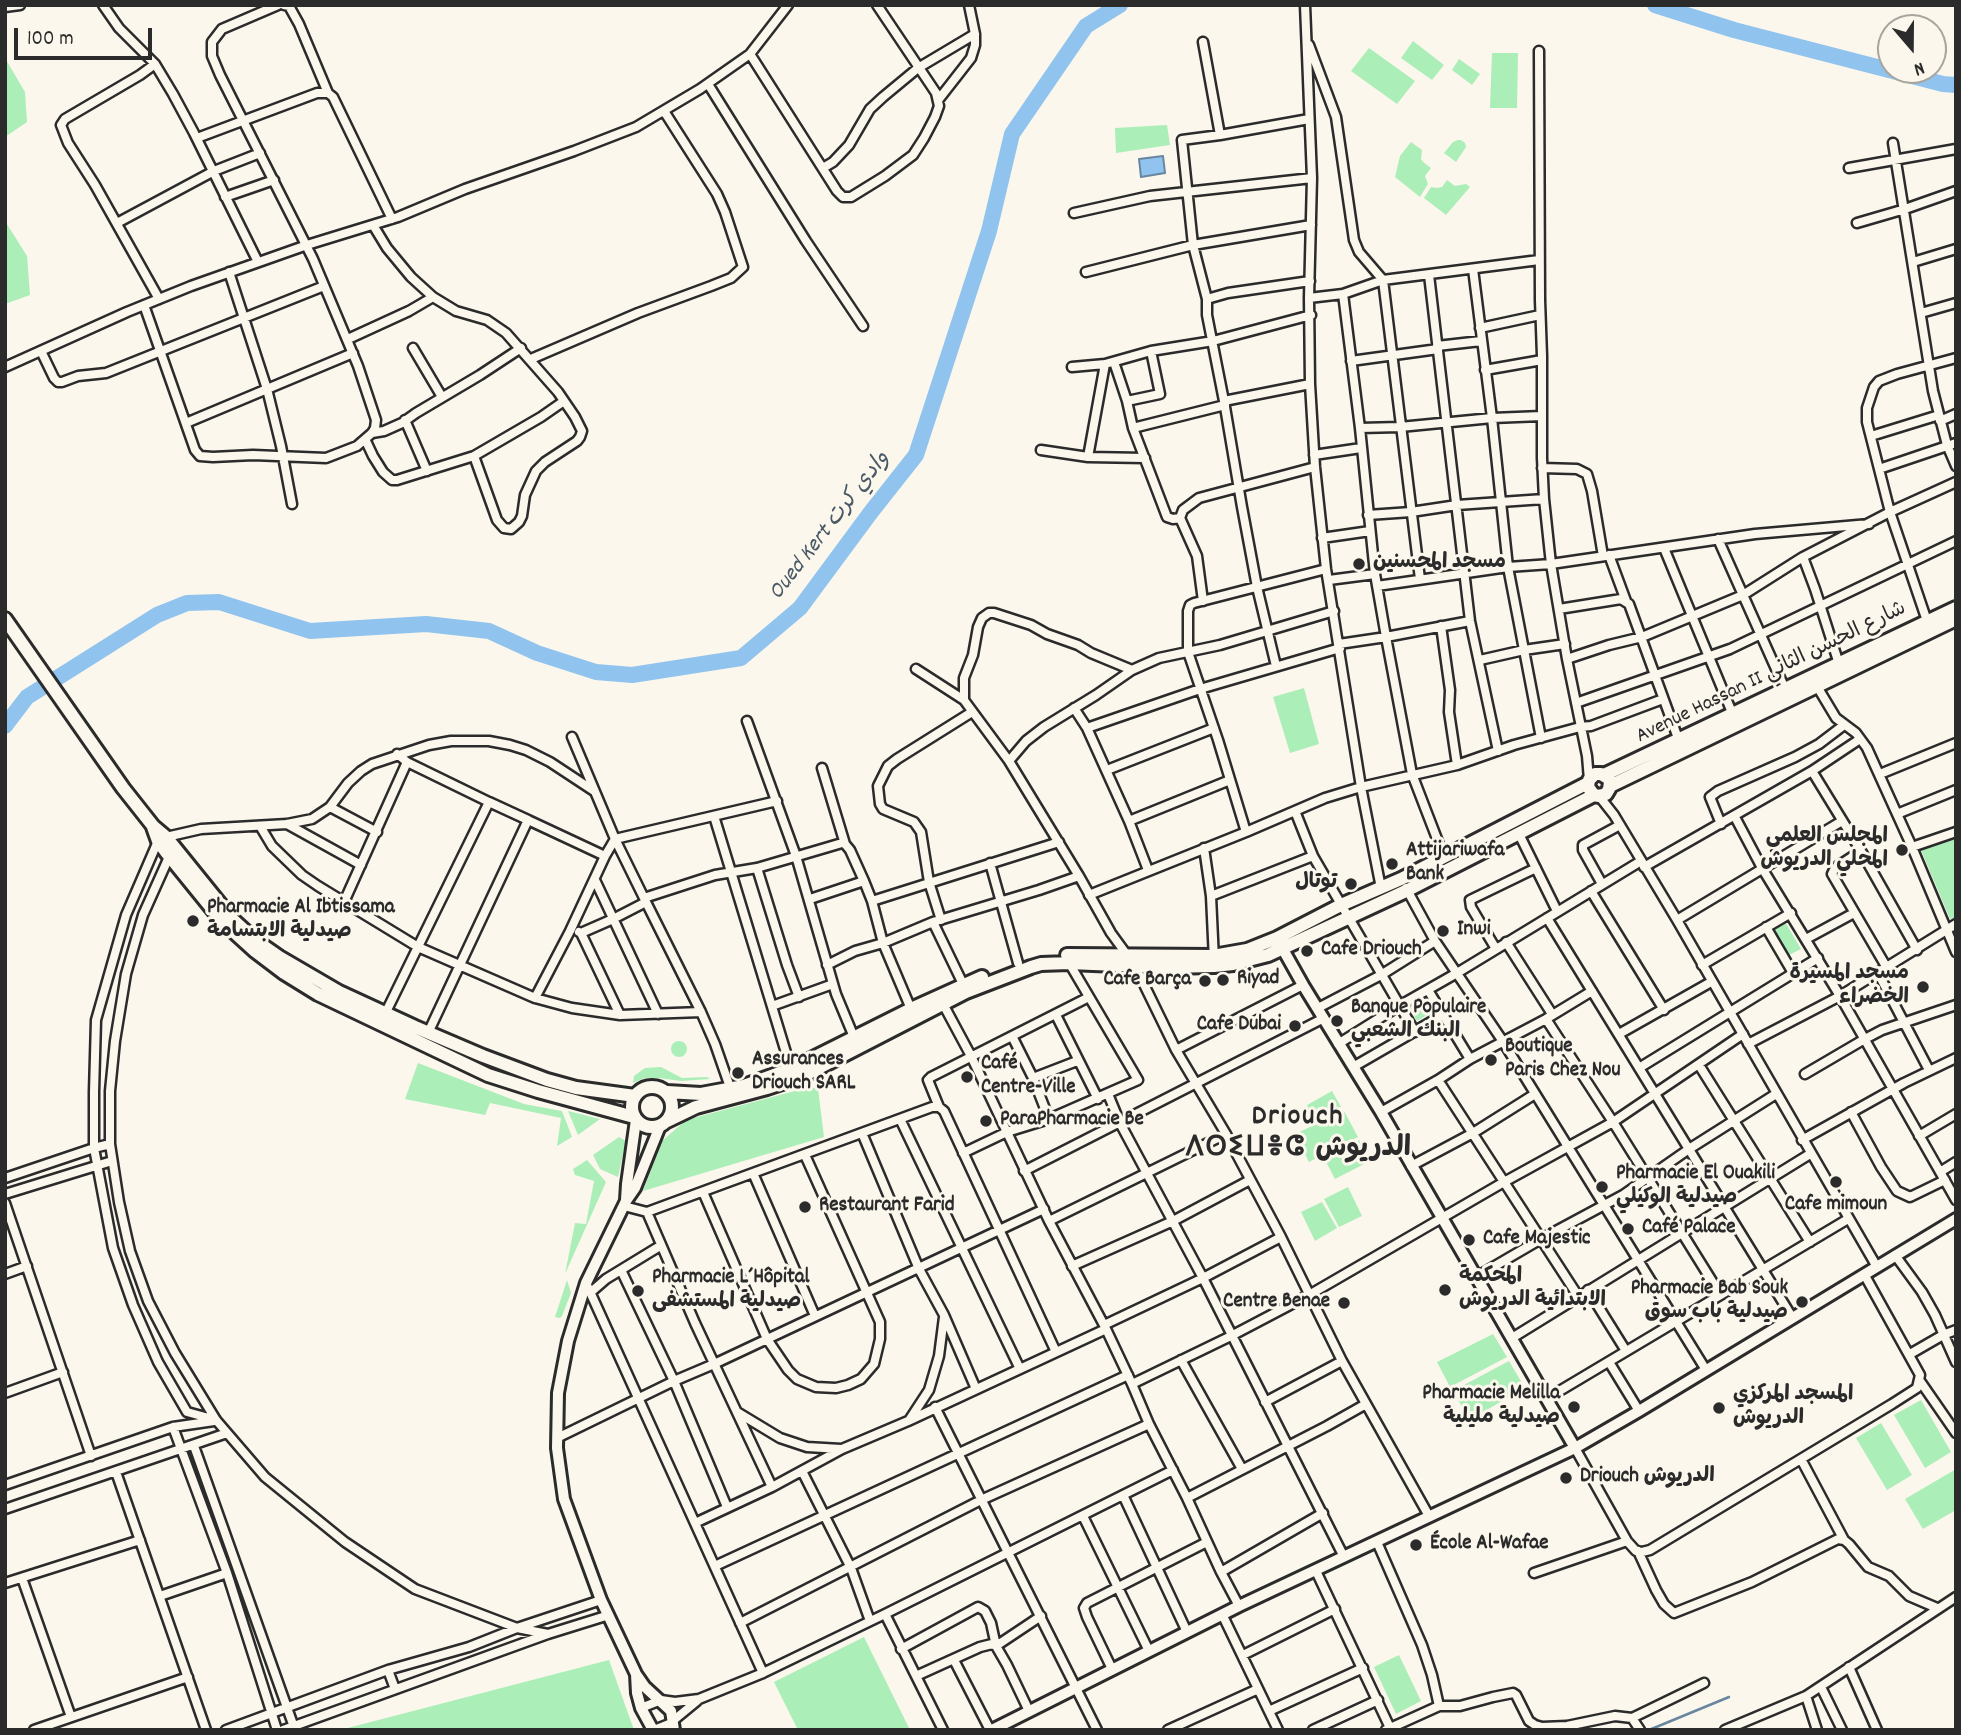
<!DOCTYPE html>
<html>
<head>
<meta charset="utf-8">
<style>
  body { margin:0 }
  #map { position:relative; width:1961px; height:1735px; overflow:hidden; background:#fbf7ec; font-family:Dekko,sans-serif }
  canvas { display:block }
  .frame { position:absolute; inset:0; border:7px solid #2b2b2b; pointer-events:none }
  .north { position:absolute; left:1877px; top:14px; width:70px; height:70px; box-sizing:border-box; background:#fbf7ec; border:2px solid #a8a59f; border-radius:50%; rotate:160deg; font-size:19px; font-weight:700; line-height:28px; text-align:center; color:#2b2b2b }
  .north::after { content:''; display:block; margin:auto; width:24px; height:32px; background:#2b2b2b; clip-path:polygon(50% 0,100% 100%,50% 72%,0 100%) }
  .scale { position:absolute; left:14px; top:28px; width:138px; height:32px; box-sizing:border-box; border:4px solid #2b2b2b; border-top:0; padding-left:9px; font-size:21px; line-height:24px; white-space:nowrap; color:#2b2b2b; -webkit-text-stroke:5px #fbf7ec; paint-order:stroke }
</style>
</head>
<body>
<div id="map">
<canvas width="1961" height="1735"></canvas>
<div class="frame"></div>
<div class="north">N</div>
<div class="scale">100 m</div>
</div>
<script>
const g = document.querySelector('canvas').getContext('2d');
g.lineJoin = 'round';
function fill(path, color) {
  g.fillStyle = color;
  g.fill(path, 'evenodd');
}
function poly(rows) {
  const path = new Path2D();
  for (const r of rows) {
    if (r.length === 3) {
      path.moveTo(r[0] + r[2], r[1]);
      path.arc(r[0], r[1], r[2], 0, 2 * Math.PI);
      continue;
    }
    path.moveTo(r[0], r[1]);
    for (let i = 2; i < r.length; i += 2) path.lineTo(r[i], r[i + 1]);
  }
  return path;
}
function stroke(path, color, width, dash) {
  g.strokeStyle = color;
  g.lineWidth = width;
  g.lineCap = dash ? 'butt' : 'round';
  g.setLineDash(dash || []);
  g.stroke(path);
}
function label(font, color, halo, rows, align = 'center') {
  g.font = font + ' Dekko,"Playpen Sans Arabic","Noto Sans Tifinagh",sans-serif';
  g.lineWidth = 6;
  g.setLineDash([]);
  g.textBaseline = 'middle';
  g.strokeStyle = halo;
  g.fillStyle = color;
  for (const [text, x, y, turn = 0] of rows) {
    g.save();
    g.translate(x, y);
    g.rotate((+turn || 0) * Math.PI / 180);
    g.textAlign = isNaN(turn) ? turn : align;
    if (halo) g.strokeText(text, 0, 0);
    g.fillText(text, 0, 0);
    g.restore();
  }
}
fill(poly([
  [1413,41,1444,65,1432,80,1401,58],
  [1369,48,1415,81,1397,104,1351,71],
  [1492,53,1518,53,1517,108,1490,108],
  [5,58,25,92,27,122,5,137],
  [1459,59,1480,74,1472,85,1452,70],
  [1167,125,1170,145,1116,153,1115,128],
  [1458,140,1461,140,1465,143,1466,147,1456,162,1444,153,1453,142],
  [1411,142,1422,150,1421,159,1423,162,1431,168,1425,176,1428,184,1420,197,1395,177,1400,156],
  [1447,180,1455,186,1466,184,1470,187,1446,215,1424,198,1431,187,1437,188,1442,187],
  [5,221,27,256,30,295,5,304],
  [1304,688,1319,744,1290,753,1273,697],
  [1956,839,1956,917,1950,919,1921,850],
  [1784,920,1801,949,1787,956,1771,929],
  [1424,999,1432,1012,1417,1021,1409,1007],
  [679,1049,8],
  [418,1063,524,1104,562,1111,572,1137,557,1146,561,1118,490,1103,485,1115,405,1099],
  [661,1067,682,1078,707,1077,710,1079,681,1081,659,1078,645,1078,633,1083,634,1076,645,1068],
  [806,1088,818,1088,824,1137,643,1191,662,1141,686,1120],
  [1332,1091,1341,1107,1314,1121,1307,1105],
  [568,1111,600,1119,578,1135],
  [1344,1111,1358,1137,1309,1162,1295,1134],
  [619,1137,626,1141,618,1177,600,1169,593,1155],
  [1359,1140,1370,1161,1335,1179,1324,1158],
  [587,1160,606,1182,565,1274,575,1223,586,1224,594,1181,575,1175,573,1169],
  [1348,1187,1362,1216,1339,1227,1324,1199],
  [1322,1202,1337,1228,1315,1241,1301,1212],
  [567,1280,571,1293,562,1316,560,1318,555,1317],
  [1493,1334,1507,1357,1450,1387,1437,1362],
  [1509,1361,1525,1388,1469,1420,1456,1396,1464,1385],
  [1921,1400,1951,1452,1925,1468,1894,1415],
  [1881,1423,1912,1475,1887,1490,1856,1438],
  [1956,1469,1956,1510,1923,1529,1905,1499],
  [864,1637,910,1730,798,1730,774,1682],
  [1399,1655,1421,1701,1396,1714,1374,1667],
  [609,1660,634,1730,340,1730]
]), '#aceeb8');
const water = poly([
  [1163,156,1165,173,1141,177,1139,159,1163,156]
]);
fill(water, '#90c3ed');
stroke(water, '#68869f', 2);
stroke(poly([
  [1649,1730,1729,1697]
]), '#68869f', 2.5);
stroke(poly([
  [1655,5,1734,30,1943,84,1956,85],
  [5,726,27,697,157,615,187,603,219,602,310,631,426,624,489,631,537,653,596,672,632,675,741,658,800,608,871,512,916,455,989,231,1012,134,1086,26,1120,5]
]), '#90c3ed', 16);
const street = poly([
  [103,5,119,28,155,64,173,94,194,133,258,262],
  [284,5,289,6,299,24,328,93],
  [1305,5,1312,178,1309,298,1310,384,1315,467,1326,569,1361,787,1381,888],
  [5,7,20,5],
  [1203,42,1220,135],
  [1309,45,1336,117,1354,240,1359,252,1383,280,1420,579],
  [1539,51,1540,300,1542,356,1542,458,1544,499,1551,564,1567,659,1587,756,1589,780],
  [750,54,837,191,843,197,851,197,885,176,913,155,924,138,935,117,939,106,936,93,877,5],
  [155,64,140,75,65,119,61,125,68,143,95,185,159,299],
  [708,84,806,241,863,326],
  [939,99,971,58,975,45,975,34,969,5],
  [197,138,317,93,328,93,333,97,392,219],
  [1893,143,1933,391,1947,445,1956,466],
  [823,168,833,162,849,145,870,109,883,97,918,68,975,34],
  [1849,168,1956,149],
  [225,197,274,180],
  [1074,213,1150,196,1312,178],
  [117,223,214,171,260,153],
  [1857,223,1905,209,1956,191],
  [373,225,387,248,411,277,433,297,456,311,487,320,506,333,558,392,575,417,582,431,580,437,577,441,545,462,536,471,525,495,522,516,519,522,511,529,504,528,497,520,474,456],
  [1913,262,1956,249],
  [1473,269,1492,418,1508,567,1541,738],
  [229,272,267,389,281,446,292,504],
  [1086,272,1193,245,1311,225],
  [1429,275,1470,621,1498,751],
  [1343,294,1360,428,1375,574,1386,637,1412,774,1444,857],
  [1309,298,1343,294,1383,280,1539,260],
  [1207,299,1228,293,1310,281],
  [144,305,195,450,200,456,213,457,253,455,326,458,357,446,372,433,375,428,376,420,358,366,313,259,220,75,212,56,212,42,222,29,278,5],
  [1921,313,1956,303],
  [1480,328,1540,315],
  [348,339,409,311,433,297],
  [1437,346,1481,341],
  [413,348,442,397],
  [41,351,54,378,58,382,62,382,78,376,106,373,324,286],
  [531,359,638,313,711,286,731,278,743,267,725,212,717,194,664,111],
  [1351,361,1438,349],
  [1114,362,1127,401,1133,428,1167,517,1173,519,1180,518],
  [5,367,127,312,191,286,307,245,398,217,465,189,574,151,636,127,700,89,750,54,788,5],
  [1072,367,1105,364,1151,351,1213,341,1311,315],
  [1485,370,1542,360],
  [1127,401,1160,394,1151,351],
  [1224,401,1310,384],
  [405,420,427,471],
  [1940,421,1956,414],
  [186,423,353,353],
  [1133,428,1225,405],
  [1360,428,1400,427,1492,418,1542,416],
  [372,433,384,431,402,423,416,413,480,375,521,348],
  [1871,436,1939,415],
  [365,439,373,456,383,472,392,480,397,480,474,456,541,417,564,401],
  [1041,450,1088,457,1145,458],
  [1314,455,1361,448],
  [1088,457,1105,364],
  [1542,468,1577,469,1587,474,1592,491,1603,556],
  [1879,469,1956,443],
  [1368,515,1411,512,1457,505,1544,499],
  [1322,538,1370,531],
  [1718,539,1785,689],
  [1664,548,1733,715],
  [1609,555,1626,601],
  [1803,557,1815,589,1839,664],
  [1329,580,1375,574],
  [1377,586,1508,567,1551,564,1755,534,1869,524],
  [1203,601,1197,556,1180,518,1183,510,1199,498,1315,467],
  [1559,609,1621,599,1629,604,1679,741],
  [1927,621,1890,512,1867,422,1867,408,1874,387,1879,381,1897,374,1956,358],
  [1441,626,1450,690,1449,712,1457,765],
  [1339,644,1386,637,1470,621],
  [1567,659,1609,645,1642,637,1743,595,1803,557,1890,512,1956,482],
  [1480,660,1524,650,1565,644],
  [1276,666,1257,587,1242,507,1224,401,1207,315,1207,299,1193,245,1182,140,1220,135,1309,119],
  [916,669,964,700],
  [1132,670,1091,653,1078,645,1047,634,1031,625,994,613,989,613,982,618,978,627,973,655,964,678,964,700,1009,761,1079,876,1111,933,1135,966,1176,1050,1226,1134,1281,1237,1342,1361,1429,1516],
  [1815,683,1836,718,1856,733,1867,748,1912,847,1956,952],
  [1576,703,1730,649,1956,541],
  [1074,708,1087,728,1200,689,1340,648],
  [747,721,796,856,836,994,856,1042],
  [1087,728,1129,821,1148,870],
  [572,737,615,839,644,898,715,875,757,868,842,843,845,844,850,850,864,881],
  [1009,761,1026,741,1044,727,1096,695,1132,670,1159,658,1220,645,1334,611],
  [822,768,845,844],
  [1107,770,1214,728],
  [1812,771,1861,851,1917,950],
  [1880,774,1956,743],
  [1599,796,1614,815,1677,920,1877,1267],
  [489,802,528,820],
  [330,807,377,832],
  [1295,811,1313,856,1415,1032],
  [1897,814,1956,790],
  [714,816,791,1069],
  [1735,817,1762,868,1840,996,1956,1200],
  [1129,821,1230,780],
  [287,824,361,865],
  [1721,824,1710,797,1718,791,1795,757,1819,744,1844,725],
  [260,826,272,846,302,875,318,886,418,947,535,998,572,1008,620,1015,701,1012],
  [1246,832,1218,740,1188,652,1188,611,1190,605,1194,603,1326,569],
  [1518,832,1557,911],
  [1912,847,1956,832],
  [1204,848,1211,896,1214,960],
  [1861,851,1835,868,1832,874,1887,968],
  [169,857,143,915,126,974,115,1041,110,1091,110,1144,119,1202,130,1251,148,1301,175,1353,216,1420,265,1477,345,1542,415,1589,517,1628,548,1634],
  [990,863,1018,963],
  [1644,867,1812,771,1860,739],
  [757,868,787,965,799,997],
  [595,880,658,1014],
  [1602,884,1583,850,1583,845,1620,825],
  [1406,888,1435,941,1502,1040,1706,1370],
  [1591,891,1664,1010],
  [1089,895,1246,832,1325,798,1361,787,1457,765,1514,745,1580,727,1591,726,1663,699],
  [1211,896,1313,856],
  [644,898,701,1012,715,1044,731,1090],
  [810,899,864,881,872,901,883,943,911,1009],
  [872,901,1059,842],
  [344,902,407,762],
  [1547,918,1792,1317],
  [941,920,929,882,921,832,914,822,883,809,880,804,878,786,888,766,897,759,972,712],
  [1677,920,1842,821],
  [933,922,963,984],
  [1766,927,1793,973],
  [579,932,581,933,613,919,646,902],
  [581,933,620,1015],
  [1806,939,1854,913],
  [1506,942,1552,1014],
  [1496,949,1471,907,1470,900,1536,868],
  [827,965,855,951,883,943,933,922,1039,890,1079,876],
  [1702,965,1791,913],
  [1878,973,1929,1070],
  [1428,990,1470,1059],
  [535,998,570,931,605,856],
  [942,1002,971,1056,1049,1221,1106,1329,1132,1384,1149,1424,1187,1498,1221,1572,1239,1606],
  [772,1006,833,984],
  [1318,1008,1381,975,1435,941],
  [385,1014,489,802,407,762,397,754],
  [1056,1015,1098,1099],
  [1546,1019,1613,1122,1720,1294],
  [428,1033,528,820,605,856,615,839,777,801],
  [1619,1034,1711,982],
  [1012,1036,1033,1078],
  [1338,1044,1399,1006,1457,973,1641,861],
  [1748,1044,1840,996,1956,924],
  [1176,1050,1303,985],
  [1699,1065,1810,1242],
  [1353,1067,1443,1015],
  [1639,1068,1818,958],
  [1805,1074,1863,1040,1882,1030,1956,1005],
  [1438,1080,1578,1296],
  [1108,1094,1120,1123,1203,1278,1344,1557],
  [939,1107,928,1080,931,1077,1089,997],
  [1381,1112,1438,1080,1470,1059,1546,1019,1592,991],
  [1851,1112,1881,1167,1897,1191,1910,1197,1945,1180],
  [900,1119,1020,1369],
  [1049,1119,1033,1078,1077,1061],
  [862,1133,919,1269,944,1315,976,1389],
  [1919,1136,1956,1114],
  [1802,1140,1904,1083,1956,1058],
  [963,1153,1007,1132,1049,1119,1138,1080,1068,961],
  [1411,1166,1473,1133,1535,1094],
  [1024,1171,1324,1018],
  [1940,1172,1956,1162],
  [753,1173,815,1316],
  [5,1178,94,1148,110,1144],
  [703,1192,767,1339,788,1370,797,1379,816,1387,836,1388,848,1385,861,1379,874,1364,880,1339,880,1322,805,1155],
  [5,1194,112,1161],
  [5,1203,91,1456],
  [624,1206,647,1212,932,1107,939,1107,944,1111,1056,1352],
  [647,1212,695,1323,772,1487],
  [1049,1221,1226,1134],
  [1895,1255,1922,1292,1935,1315,1956,1362],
  [1072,1266,1173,1221,1250,1180],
  [621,1270,674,1381,727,1507],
  [5,1274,27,1266],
  [1476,1277,1541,1239,1623,1195,1689,1149,1776,1094],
  [586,1283,763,1673],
  [1588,1290,1626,1351],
  [591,1292,606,1279,660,1246],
  [1104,1325,1203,1278,1281,1237],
  [1512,1338,1810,1154],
  [1910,1354,1943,1335,1956,1330],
  [1181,1360,1242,1469],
  [1609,1362,1639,1411],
  [1920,1381,1956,1433],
  [1132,1384,1231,1336,1309,1295,1504,1182,1613,1122,1743,1034],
  [5,1393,63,1372],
  [1546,1399,1848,1219],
  [1265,1402,1342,1361],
  [935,1407,1097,1730],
  [737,1412,780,1438,807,1447,841,1449],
  [910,1419,929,1390,939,1356,944,1317],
  [216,1420,187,1412,158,1362,133,1305,113,1248,94,1148,94,1092,96,1020,126,915,158,841,166,837,201,829,287,824,312,819,330,807,348,783,361,771,372,764,429,745,451,741,489,741,510,745,526,750,550,762,594,791],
  [173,1427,227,1573,277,1730],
  [557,1438,674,1381,714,1364,1044,1209],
  [194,1446,295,1730],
  [1575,1448,1627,1541,1636,1551,1642,1552,1650,1550,1892,1404,1917,1388,1920,1375,1864,1274],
  [1801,1459,1844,1540],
  [802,1471,851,1568,870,1621],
  [116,1472,206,1730],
  [5,1485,173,1427,214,1421],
  [1123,1495,1187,1632],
  [1187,1498,1327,1426,1366,1404],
  [5,1509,227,1433],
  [1083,1516,1149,1651],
  [695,1523,772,1487,842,1449,908,1421,1106,1329],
  [1377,1542,1422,1645,1432,1675,1439,1706,1386,1730],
  [1638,1551,1656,1590,1664,1604,1674,1613,1752,1582,1838,1539,1844,1540,1849,1544,1868,1567,1889,1576,1909,1596,1937,1608],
  [715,1566,1128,1375],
  [1316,1571,1391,1730],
  [1221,1572,1323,1513],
  [1534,1573,1627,1541],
  [22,1578,71,1717],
  [5,1583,140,1540],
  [160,1596,227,1573],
  [885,1614,943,1730],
  [1222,1614,1278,1730],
  [740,1623,981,1500,1149,1424],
  [901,1649,978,1607,985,1611,991,1623,996,1646,1041,1616],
  [1243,1655,1335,1609],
  [954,1660,990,1730],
  [1849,1667,1877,1730],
  [1112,1669,1087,1617,1084,1608,1087,1603,1207,1542],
  [388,1670,395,1689],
  [916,1676,980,1647,992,1644,996,1646,1007,1665,1029,1711],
  [1821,1687,1842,1730],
  [1806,1696,1817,1730],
  [1439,1706,1460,1706,1493,1697,1513,1693,1516,1695,1529,1721,1535,1725,1542,1727,1567,1726,1615,1716,1632,1718,1640,1730],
  [641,1708,661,1700,675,1702,699,1699,763,1673,885,1614,1173,1470],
  [1269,1711,1363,1668],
  [1632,1718,1704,1683],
  [34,1730,188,1677],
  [226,1730,388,1670,469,1647,517,1628,601,1600],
  [283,1730,548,1634,609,1615],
  [654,1730,669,1724,697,1701],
  [1168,1730,1258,1689],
  [1313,1730,1378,1700],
  [1725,1730,1806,1696,1956,1597]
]);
const secondary = poly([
  [1280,944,1303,985,1381,1112,1575,1448],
  [660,1126,635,1188,626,1201,586,1283,568,1341,558,1393,557,1448,564,1499,601,1600,636,1674,645,1687,671,1711,674,1730],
  [626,1200,627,1184,636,1120],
  [636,1674,637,1693,641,1708,653,1730],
  [992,1730,1239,1606,1575,1448,1639,1411,1956,1219]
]);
const primary = poly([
  [5,619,123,788,153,826,166,837,233,920,256,941,279,957,339,992,415,1027,483,1056,547,1080,576,1088,635,1096],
  [1604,775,1956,608],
  [1610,786,1956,619],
  [153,827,158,841,166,852,222,921,255,951,284,973,318,994,488,1075,538,1091,634,1117],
  [1067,955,1213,956,1247,950,1277,938,1341,905,1401,879,1588,783],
  [652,1107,20],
  [667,1092,701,1094,744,1086,791,1069,911,1009,982,977],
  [667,1121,696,1107,767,1088,803,1076,966,992,1031,967,1041,964,1069,963,1166,967,1214,966,1233,964,1268,955,1408,890,1594,795,1599,796,1606,794,1609,789,1610,782,1608,778,1601,774,1595,774,1589,780,1588,787,1594,795]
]);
stroke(street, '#2b2b2b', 13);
stroke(secondary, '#2b2b2b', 16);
stroke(primary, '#2b2b2b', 18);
stroke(street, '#fbf7ec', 8);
stroke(secondary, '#fbf7ec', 10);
stroke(primary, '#fbf7ec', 12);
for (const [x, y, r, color] of [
  [1359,564,7,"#2b2b2b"],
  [1902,850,7,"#2b2b2b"],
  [1392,864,7,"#2b2b2b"],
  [1351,884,7,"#2b2b2b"],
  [193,921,7,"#2b2b2b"],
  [1443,931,7,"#2b2b2b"],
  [1307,951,7,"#2b2b2b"],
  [1223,980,7,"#2b2b2b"],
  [1205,981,7,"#2b2b2b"],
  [1923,987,7,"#2b2b2b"],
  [1337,1021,7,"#2b2b2b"],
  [1295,1026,7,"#2b2b2b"],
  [1491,1060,7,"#2b2b2b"],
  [738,1073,7,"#2b2b2b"],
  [967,1077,7,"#2b2b2b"],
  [986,1121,7,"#2b2b2b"],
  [1836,1182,7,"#2b2b2b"],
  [1602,1187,7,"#2b2b2b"],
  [805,1207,7,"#2b2b2b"],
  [1628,1229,7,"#2b2b2b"],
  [1469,1240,7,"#2b2b2b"],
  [1445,1290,7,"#2b2b2b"],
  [638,1291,7,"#2b2b2b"],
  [1802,1302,7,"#2b2b2b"],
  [1344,1303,7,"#2b2b2b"],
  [1574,1407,7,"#2b2b2b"],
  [1719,1408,7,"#2b2b2b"],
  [1566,1478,7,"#2b2b2b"],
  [1416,1545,7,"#2b2b2b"]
]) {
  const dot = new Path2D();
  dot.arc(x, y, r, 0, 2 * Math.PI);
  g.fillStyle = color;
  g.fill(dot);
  stroke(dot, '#fbf7ec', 2.5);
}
label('bold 21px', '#2b2b2b', '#fbf7ec', [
  ["مسجد المحسنين",1373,564],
  ["المجلس العلمي",1888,838,"right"],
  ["المحلي الدريوش",1888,862,"right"],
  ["Attijariwafa",1406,852],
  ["Bank",1406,876],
  ["توتال",1337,884,"right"],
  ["Pharmacie Al Ibtissama",207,909],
  ["صيدلية الابتسامة",207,933],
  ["Inwi",1457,931],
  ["Cafe Driouch",1321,951],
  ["مسجد المسيرة",1909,975,"right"],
  ["الخضراء",1909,999,"right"],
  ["Riyad",1237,980],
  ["Cafe Barça",1191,981,"right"],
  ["Banque Populaire",1351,1009],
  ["البنك الشعبي",1351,1033],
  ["Cafe Dubai",1281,1026,"right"],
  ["Boutique",1505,1048],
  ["Paris Chez Nou",1505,1072],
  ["Assurances",752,1061],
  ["Driouch SARL",752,1085],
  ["Café",981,1065],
  ["Centre-Ville",981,1089],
  ["ParaPharmacie Be",1000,1121],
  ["Pharmacie El Ouakili",1616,1175],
  ["صيدلية الوكيلي",1616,1199],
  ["Cafe mimoun",1836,1206,"center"],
  ["Restaurant Farid",819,1207],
  ["Café Palace",1642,1229],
  ["Cafe Majestic",1483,1240],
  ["المحكمة",1459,1278],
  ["الابتدائية الدريوش",1459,1302],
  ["Pharmacie L´Hôpital",652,1279],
  ["صيدلية المستشفى",652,1303],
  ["Pharmacie Bab Souk",1788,1290,"right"],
  ["صيدلية باب سوق",1788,1314,"right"],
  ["Centre Benae",1330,1303,"right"],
  ["Pharmacie Melilla",1560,1395,"right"],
  ["صيدلية مليلية",1560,1419,"right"],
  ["المسجد المركزي",1733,1396],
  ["الدريوش",1733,1420],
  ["Driouch الدريوش",1580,1478],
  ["École Al-Wafae",1430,1545]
], 'left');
label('21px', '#2b2b2b', '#fbf7ec', [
  ["Avenue Hassan II شارع الحسن الثاني",1772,674,-26]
]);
label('italic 23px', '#495965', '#fbf7ec', [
  ["Oued Kert وادي كرت",831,527,-52]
]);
g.letterSpacing = '2px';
label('bold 28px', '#2b2b2b', '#fbf7ec', [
  ["Driouch",1298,1119],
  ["ⴷⵔⵉⵡⴻⵛ الدريوش",1298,1151]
]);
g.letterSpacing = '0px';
</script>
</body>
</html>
